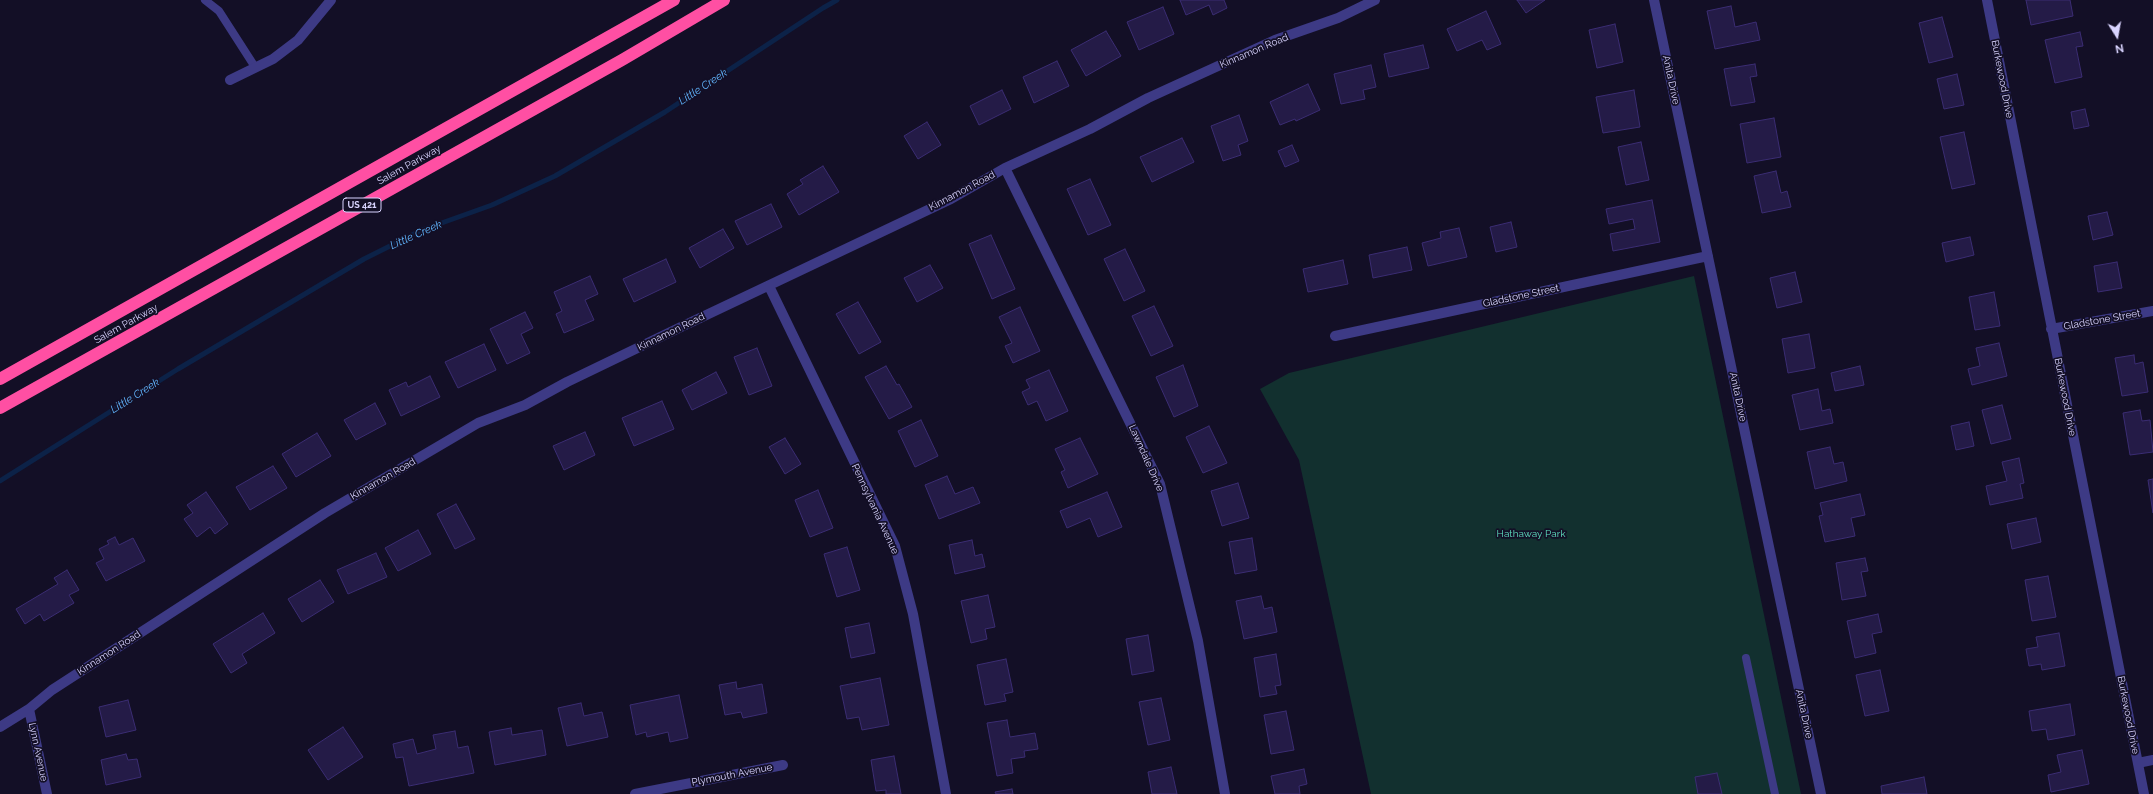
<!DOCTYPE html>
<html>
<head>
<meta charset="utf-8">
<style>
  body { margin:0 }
  #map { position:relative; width:2153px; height:794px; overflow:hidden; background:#130f26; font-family:Raleway,sans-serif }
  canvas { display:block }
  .north { position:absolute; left:2097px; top:16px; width:40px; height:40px; -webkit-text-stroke:3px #130f26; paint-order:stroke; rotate:169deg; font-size:11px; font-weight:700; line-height:16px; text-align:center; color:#d9d4ff }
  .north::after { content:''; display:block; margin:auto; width:14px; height:18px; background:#d9d4ff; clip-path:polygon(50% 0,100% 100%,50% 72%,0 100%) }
</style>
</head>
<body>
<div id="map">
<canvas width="2153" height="794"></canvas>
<div class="north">N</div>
</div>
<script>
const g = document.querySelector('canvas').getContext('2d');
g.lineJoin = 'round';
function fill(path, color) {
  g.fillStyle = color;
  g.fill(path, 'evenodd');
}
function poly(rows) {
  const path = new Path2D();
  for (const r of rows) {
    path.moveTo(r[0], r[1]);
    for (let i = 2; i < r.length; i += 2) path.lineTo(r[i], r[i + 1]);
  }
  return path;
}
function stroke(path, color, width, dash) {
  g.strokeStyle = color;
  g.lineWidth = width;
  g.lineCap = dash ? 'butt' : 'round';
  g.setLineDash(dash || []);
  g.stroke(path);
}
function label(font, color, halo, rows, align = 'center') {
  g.font = font + ' Raleway,sans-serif';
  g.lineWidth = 3.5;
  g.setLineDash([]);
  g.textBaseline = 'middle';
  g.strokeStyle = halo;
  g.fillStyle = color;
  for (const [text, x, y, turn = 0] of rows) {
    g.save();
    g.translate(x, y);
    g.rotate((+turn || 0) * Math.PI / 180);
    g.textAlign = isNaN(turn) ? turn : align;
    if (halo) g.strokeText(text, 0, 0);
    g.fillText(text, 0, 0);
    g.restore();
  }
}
fill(poly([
  [1694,276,1801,794,1371,794,1299,460,1260,389,1289,373]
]), '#12302f');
stroke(poly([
  [0,481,178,369,364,259,422,230,492,205,555,176,665,112,823,8,837,0]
]), '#0c2248', 5);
const building = poly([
  [1180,0,1224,0,1227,8,1213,15,1209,5,1186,15,1180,0],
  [1517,0,1545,0,1526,13,1517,0],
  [2026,0,2070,0,2073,16,2031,25,2026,0],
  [1731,6,1735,27,1756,22,1760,40,1715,49,1707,11,1731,6],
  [1163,7,1174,34,1139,50,1127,22,1163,7],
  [1486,11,1501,44,1487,50,1482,40,1457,51,1447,29,1486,11],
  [1942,17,1953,57,1929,63,1919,23,1942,17],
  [1615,24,1623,62,1597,68,1589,30,1615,24],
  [1106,31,1121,56,1086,76,1071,50,1106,31],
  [2080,32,2083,46,2076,47,2082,77,2055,83,2045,40,2080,32],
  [1423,45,1429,68,1389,77,1384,54,1423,45],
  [1057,61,1069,86,1034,103,1023,77,1057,61],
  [1755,64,1757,76,1750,77,1755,102,1731,106,1724,69,1755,64],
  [1371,65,1376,87,1363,90,1365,99,1341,104,1334,74,1371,65],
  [1957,74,1964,105,1944,109,1937,79,1957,74],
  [1308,84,1320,110,1296,121,1295,119,1280,125,1270,102,1308,84],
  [1002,90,1011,109,979,125,970,106,1002,90],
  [1634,90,1640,127,1603,133,1596,97,1634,90],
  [2085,109,2089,126,2074,129,2071,112,2085,109],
  [1239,115,1248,141,1238,145,1241,155,1223,161,1211,126,1239,115],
  [1774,118,1781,157,1747,163,1740,124,1774,118],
  [927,122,941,145,918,159,904,136,927,122],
  [1964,132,1975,184,1952,189,1940,137,1964,132],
  [1182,138,1194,162,1152,182,1140,157,1182,138],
  [1641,142,1649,180,1626,185,1618,147,1641,142],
  [1292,145,1299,161,1285,167,1278,151,1292,145],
  [823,166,839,192,799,215,787,194,803,184,800,180,823,166],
  [1776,171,1781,193,1787,191,1791,207,1762,213,1754,176,1776,171],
  [1090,179,1111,225,1088,235,1067,189,1090,179],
  [1652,200,1660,242,1613,251,1610,234,1635,229,1633,219,1609,224,1606,209,1652,200],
  [771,204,782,227,747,245,735,221,771,204],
  [2107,212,2113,235,2093,240,2088,216,2107,212],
  [1511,222,1517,247,1496,252,1490,227,1511,222],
  [1459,228,1467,257,1428,266,1422,243,1441,238,1440,232,1459,228],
  [723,229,734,248,700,268,689,248,723,229],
  [991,235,1015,289,992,299,969,244,991,235],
  [1970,237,1974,255,1946,262,1942,243,1970,237],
  [1407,247,1412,270,1373,278,1369,255,1407,247],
  [1125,249,1145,291,1124,301,1104,259,1125,249],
  [666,259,676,282,634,302,623,279,666,259],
  [1343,260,1348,284,1308,292,1303,269,1343,260],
  [2117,262,2122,288,2098,292,2094,266,2117,262],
  [930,265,943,288,917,302,904,278,930,265],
  [1795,272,1802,302,1777,308,1770,278,1795,272],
  [590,276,598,294,585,300,594,320,564,333,556,314,562,311,554,292,590,276],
  [1994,292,2000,326,1975,330,1969,297,1994,292],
  [858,302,881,342,859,354,836,314,858,302],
  [1154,306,1173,346,1151,356,1132,316,1154,306],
  [1020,307,1040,351,1013,363,1005,346,1012,343,999,317,1020,307],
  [525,312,533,328,521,334,530,353,507,364,490,329,525,312],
  [1809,334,1815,368,1788,373,1782,339,1809,334],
  [1999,343,2007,376,1972,385,1968,369,1980,366,1976,348,1999,343],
  [484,344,496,370,458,388,445,362,484,344],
  [757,348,772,386,749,395,734,357,757,348],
  [2134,355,2135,364,2143,362,2148,392,2122,396,2115,358,2134,355],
  [1183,365,1198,406,1174,417,1156,377,1183,365],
  [886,366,897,385,899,384,912,407,889,419,865,377,886,366],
  [1860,366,1864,385,1835,391,1831,373,1860,366],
  [1049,370,1068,411,1046,421,1037,401,1028,405,1022,392,1030,388,1026,380,1049,370],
  [716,372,727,393,692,410,682,390,716,372],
  [430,376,440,397,401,416,389,390,406,382,408,387,430,376],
  [1818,389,1822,411,1830,409,1833,423,1800,430,1792,395,1818,389],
  [662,401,674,429,634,446,622,418,662,401],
  [375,403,386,424,356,440,344,420,375,403],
  [2002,405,2011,439,1991,444,1982,410,2002,405],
  [2140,410,2142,421,2150,420,2153,452,2130,455,2123,413,2140,410],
  [921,420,938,456,915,467,898,431,921,420],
  [1969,422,1974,446,1956,450,1951,426,1969,422],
  [1209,426,1227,463,1203,473,1186,437,1209,426],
  [585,432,595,455,564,470,553,446,585,432],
  [317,433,331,456,296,477,282,454,317,433],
  [785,438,801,464,785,474,769,447,785,438],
  [1080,438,1098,474,1068,488,1061,472,1065,470,1055,449,1080,438],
  [1830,447,1834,464,1843,462,1847,481,1815,489,1807,452,1830,447],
  [2019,458,2024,483,2020,484,2023,498,1990,505,1986,486,2007,481,2002,462,2019,458],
  [273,466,287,488,250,510,236,487,273,466],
  [947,476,955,494,973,487,980,503,939,519,925,485,947,476],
  [2153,479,2153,513,2148,480,2153,479],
  [1238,483,1249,518,1222,526,1211,491,1238,483],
  [818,490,833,528,810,537,795,500,818,490],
  [206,492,228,524,215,534,210,527,197,537,184,519,193,513,187,505,206,492],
  [1107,492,1122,527,1098,537,1090,518,1067,528,1060,511,1107,492],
  [1860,494,1865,515,1851,518,1855,536,1825,542,1819,516,1823,515,1820,503,1860,494],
  [456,504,475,539,455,549,437,514,456,504],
  [2036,518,2041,542,2012,549,2007,524,2036,518],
  [418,530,431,554,398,571,385,548,418,530],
  [115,537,119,545,133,538,145,561,106,581,96,563,104,559,99,549,109,544,107,541,115,537],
  [1252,538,1257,570,1235,574,1229,542,1252,538],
  [972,540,975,556,982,554,985,567,955,574,949,545,972,540],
  [847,547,860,590,837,597,824,554,847,547],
  [376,553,387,577,348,594,337,570,376,553],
  [1865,558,1868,571,1861,572,1866,596,1842,600,1836,563,1865,558],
  [67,570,79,590,69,595,74,603,44,621,40,614,25,624,16,609,58,584,54,578,67,570],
  [2048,576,2056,617,2032,621,2025,580,2048,576],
  [320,580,334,602,302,622,288,599,320,580],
  [988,595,995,627,985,629,987,639,971,643,961,601,988,595],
  [1261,596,1264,609,1272,607,1277,632,1244,639,1236,601,1261,596],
  [263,613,275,633,242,654,247,663,231,673,213,644,263,613],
  [1878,614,1882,632,1872,634,1876,653,1855,658,1847,621,1878,614],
  [869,623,875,653,851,658,845,628,869,623],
  [2059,633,2065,666,2042,670,2041,664,2029,666,2026,649,2038,647,2036,637,2059,633],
  [1148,635,1154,671,1132,675,1126,639,1148,635],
  [1276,654,1281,685,1275,686,1277,694,1260,697,1254,658,1276,654],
  [1006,659,1013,692,1004,694,1006,701,985,705,977,665,1006,659],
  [1880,670,1889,711,1865,716,1856,675,1880,670],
  [880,678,889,725,862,730,859,717,847,719,840,686,880,678],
  [736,682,737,689,762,684,767,713,743,718,741,712,725,715,719,685,736,682],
  [679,695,688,738,670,742,668,732,647,737,646,732,636,735,630,705,679,695],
  [1161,698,1170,740,1148,745,1139,702,1161,698],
  [128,700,136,730,106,737,99,707,128,700],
  [581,703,584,716,602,712,608,737,567,746,558,708,581,703],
  [2070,704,2075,735,2048,740,2046,729,2032,731,2029,711,2070,704],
  [1286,711,1294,750,1271,754,1264,715,1286,711],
  [1007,720,1010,737,1035,733,1038,749,1024,751,1025,757,1011,759,1013,773,997,776,987,723,1007,720],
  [343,727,363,757,328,780,308,750,343,727],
  [511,728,512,735,542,730,546,755,495,765,489,732,511,728],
  [455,731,458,748,468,746,474,773,409,786,403,757,396,758,393,744,413,739,417,754,436,749,433,735,455,731],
  [2082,750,2089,784,2051,792,2048,775,2061,772,2057,755,2082,750],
  [126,754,128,760,137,759,141,777,106,785,101,760,126,754],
  [894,756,901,794,886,794,886,790,876,791,871,760,894,756],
  [1171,767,1177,794,1152,794,1148,772,1171,767],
  [1304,769,1307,784,1299,786,1300,794,1275,794,1271,776,1304,769],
  [1717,773,1722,794,1698,794,1695,777,1717,773],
  [1924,777,1927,794,1882,794,1881,786,1924,777],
  [1012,789,1013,794,996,794,995,792,1012,789]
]);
fill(building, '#241b47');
stroke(building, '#3b2d73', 1);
stroke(poly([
  [205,0,219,11,255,67],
  [1746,658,1775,794]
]), '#3d3a85', 8);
stroke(poly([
  [1654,0,1821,794],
  [1987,0,2144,794],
  [230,80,273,59,298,40,331,0],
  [1005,168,1160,484,1198,641,1225,794],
  [769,286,895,546,913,614,946,794],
  [2051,329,2153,311],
  [1335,336,1708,256],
  [29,709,47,794],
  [0,727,29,709,52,690,325,513,478,423,525,405,567,382,681,327,951,199,1005,168,1090,129,1148,98,1275,40,1338,18,1375,0],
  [2138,763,2153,760],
  [635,794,783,765]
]), '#3d3a85', 10);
stroke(poly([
  [0,379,674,0],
  [0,408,622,60,724,0]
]), '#ff4fa3', 12);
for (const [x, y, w] of [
  [362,205,38]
]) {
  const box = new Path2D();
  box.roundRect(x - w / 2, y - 7, w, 14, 3);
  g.fillStyle = '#130f26';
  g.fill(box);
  stroke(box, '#d9d4ff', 1);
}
label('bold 9px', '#d9d4ff', null, [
  ["US 421",362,205]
]);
label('10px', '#d9d4ff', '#130f26', [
  ["Kinnamon Road",1254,51,-23],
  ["Burkewood Drive",2002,79,79],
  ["Anita Drive",1671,80,78],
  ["Salem Parkway",409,165,-29],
  ["Kinnamon Road",962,191,-28],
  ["Gladstone Street",1521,296,-12],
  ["Gladstone Street",2102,320,-10],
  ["Salem Parkway",126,324,-29],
  ["Kinnamon Road",671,332,-26],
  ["Anita Drive",1738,397,78],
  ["Burkewood Drive",2065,397,79],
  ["Lawndale Drive",1146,458,66],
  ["Kinnamon Road",383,479,-30],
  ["Pennsylvania Avenue",875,509,65],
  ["Kinnamon Road",109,653,-33],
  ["Anita Drive",1804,714,78],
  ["Burkewood Drive",2128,715,79],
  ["Lynn Avenue",38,752,78],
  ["Plymouth Avenue",732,775,-11]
]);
label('10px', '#5fe0c0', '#130f26', [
  ["Hathaway Park",1531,534]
]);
label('italic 11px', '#62b6ff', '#130f26', [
  ["Little Creek",703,87,-33],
  ["Little Creek",416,235,-24],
  ["Little Creek",135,396,-32]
]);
</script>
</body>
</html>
